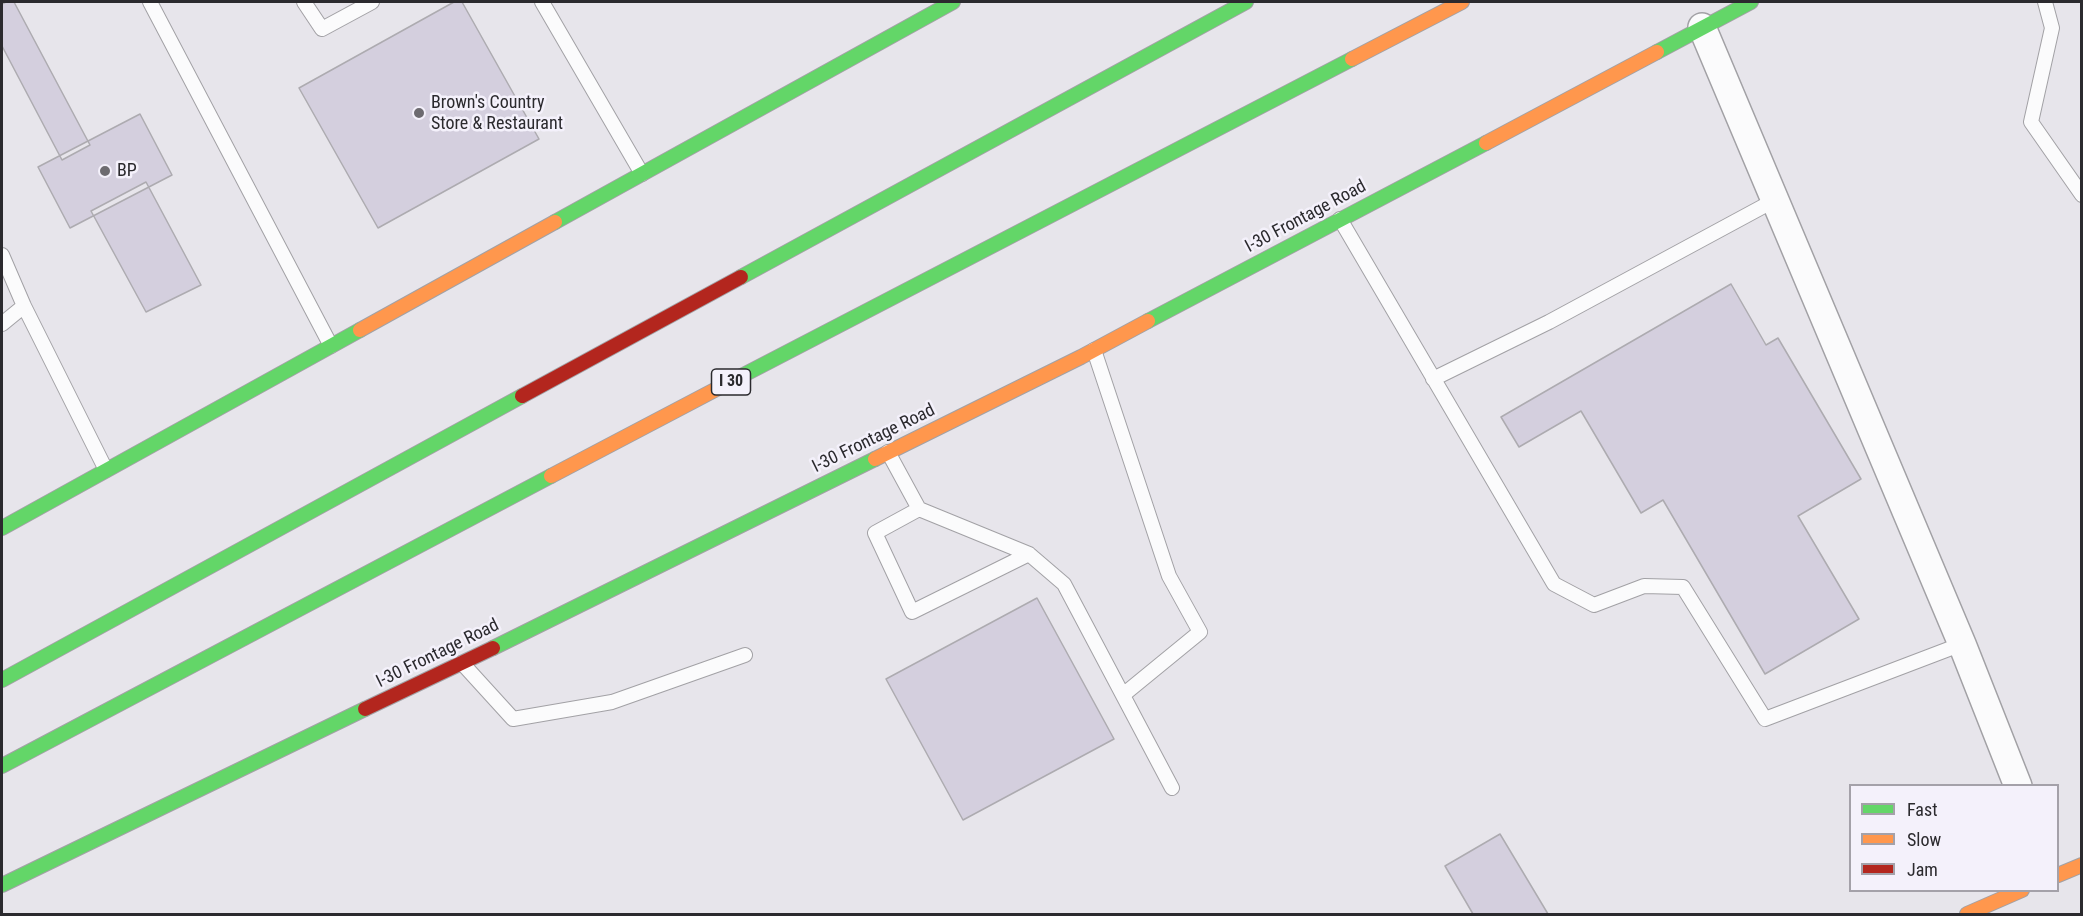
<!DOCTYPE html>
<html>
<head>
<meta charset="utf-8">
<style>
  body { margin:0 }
  #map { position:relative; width:2083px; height:916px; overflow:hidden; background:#e7e5eb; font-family:"Roboto Condensed",sans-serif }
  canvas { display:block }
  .frame { position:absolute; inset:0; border:3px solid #2b2a2e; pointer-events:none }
  .legend { position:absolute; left:1849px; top:784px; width:210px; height:108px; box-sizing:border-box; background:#f4f1fb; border:2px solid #a4a1a9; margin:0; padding:8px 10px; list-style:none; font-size:18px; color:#2b2a2e }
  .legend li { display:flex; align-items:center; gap:12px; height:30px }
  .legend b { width:30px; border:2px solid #a4a1a9 }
</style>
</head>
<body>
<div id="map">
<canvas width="2083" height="916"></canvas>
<div class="frame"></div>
<ul class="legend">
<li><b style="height:8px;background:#63d668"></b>Fast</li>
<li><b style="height:8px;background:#ff974d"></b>Slow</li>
<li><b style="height:8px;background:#b3261e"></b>Jam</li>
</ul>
</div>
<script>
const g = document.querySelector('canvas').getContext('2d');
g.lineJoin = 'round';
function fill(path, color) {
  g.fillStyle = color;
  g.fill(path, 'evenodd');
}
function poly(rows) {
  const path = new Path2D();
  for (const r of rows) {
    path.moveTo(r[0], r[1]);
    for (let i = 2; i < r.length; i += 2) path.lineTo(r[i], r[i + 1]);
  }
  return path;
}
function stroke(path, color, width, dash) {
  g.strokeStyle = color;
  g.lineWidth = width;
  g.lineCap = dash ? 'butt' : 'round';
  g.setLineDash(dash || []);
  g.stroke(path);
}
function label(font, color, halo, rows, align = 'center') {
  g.font = font + ' "Roboto Condensed",sans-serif';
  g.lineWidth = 5;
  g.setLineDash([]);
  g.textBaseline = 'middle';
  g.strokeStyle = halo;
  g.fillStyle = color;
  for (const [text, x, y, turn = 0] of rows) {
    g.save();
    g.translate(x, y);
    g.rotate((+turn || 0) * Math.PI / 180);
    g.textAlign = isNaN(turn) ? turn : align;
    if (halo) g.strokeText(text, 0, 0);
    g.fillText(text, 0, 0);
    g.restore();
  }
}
const building = poly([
  [6,2,14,2,90,145,62,160,2,46,2,4,6,2],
  [454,2,462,2,539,139,378,228,299,88,454,2],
  [140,114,172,175,70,228,38,167,140,114],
  [146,182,201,285,146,312,91,211,146,182],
  [1731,284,1766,345,1778,338,1861,479,1798,516,1859,619,1765,674,1663,500,1641,513,1581,411,1519,447,1501,417,1731,284],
  [1037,598,1114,739,963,820,886,679,1037,598],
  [1500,834,1548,914,1473,914,1445,866,1500,834]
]);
fill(building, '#d4cfde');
stroke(building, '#adabb0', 1.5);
const lane = poly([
  [150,2,331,346],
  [304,2,322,29,372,2],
  [542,2,642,174],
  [2045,2,2052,28,2031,122,2082,195],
  [1340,219,1554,584,1594,605,1644,586,1683,587,1765,719,1962,644],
  [2,255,24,306,106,470],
  [2,324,24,306],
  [1094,350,1169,576,1200,632,1123,695],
  [1433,379,1549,322,1775,200],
  [888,452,919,509,1029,554,1064,584,1172,788],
  [919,509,875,533,912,612,1029,554],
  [462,663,513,719,612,702,745,655]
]);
const street = poly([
  [1702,27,1962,644,2018,786]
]);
const fast = poly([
  [1657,52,1751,2],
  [555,222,953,2],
  [741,277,1246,2],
  [1148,321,1486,143],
  [728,383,1352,59],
  [2,528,360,330],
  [493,648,875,459],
  [2,680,522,396],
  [2,766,551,476],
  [2,885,365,709]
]);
const slow = poly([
  [1352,59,1462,2],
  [1486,143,1657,52],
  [360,330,555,222],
  [875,459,1081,357,1148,321],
  [551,476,728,383],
  [2058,875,2082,865],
  [1967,914,2022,890]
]);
const jam = poly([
  [522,396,741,277],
  [365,709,493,648]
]);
stroke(lane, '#a2a1a5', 16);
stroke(street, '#a2a1a5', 30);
stroke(fast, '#a2a1a5', 16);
stroke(slow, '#a2a1a5', 16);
stroke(jam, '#a2a1a5', 16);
stroke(lane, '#fbfbfc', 14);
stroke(street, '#fbfbfc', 27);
stroke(fast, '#63d668', 14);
stroke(slow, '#ff974d', 14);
stroke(jam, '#b3261e', 14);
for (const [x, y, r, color] of [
  [419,113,6,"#6d6b70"],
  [105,171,6,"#6d6b70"]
]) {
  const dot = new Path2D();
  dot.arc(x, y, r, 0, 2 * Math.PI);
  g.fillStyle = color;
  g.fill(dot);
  stroke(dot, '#f4f1fb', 2);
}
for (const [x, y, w] of [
  [731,382,39]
]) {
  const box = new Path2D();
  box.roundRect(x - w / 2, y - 13, w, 26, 4.5);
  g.fillStyle = '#f4f1fb';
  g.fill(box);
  stroke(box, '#2b2a2e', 1.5);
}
label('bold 16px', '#2b2a2e', null, [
  ["I 30",731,382]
]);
label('18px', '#2b2a2e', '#f4f1fb', [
  ["Brown's Country",431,103],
  ["Store & Restaurant",431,124],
  ["BP",117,171]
], 'left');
label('18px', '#2b2a2e', '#f4f1fb', [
  ["I-30 Frontage Road",1306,217,-28],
  ["I-30 Frontage Road",874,439,-26],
  ["I-30 Frontage Road",438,654,-26]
]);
</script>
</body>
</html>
